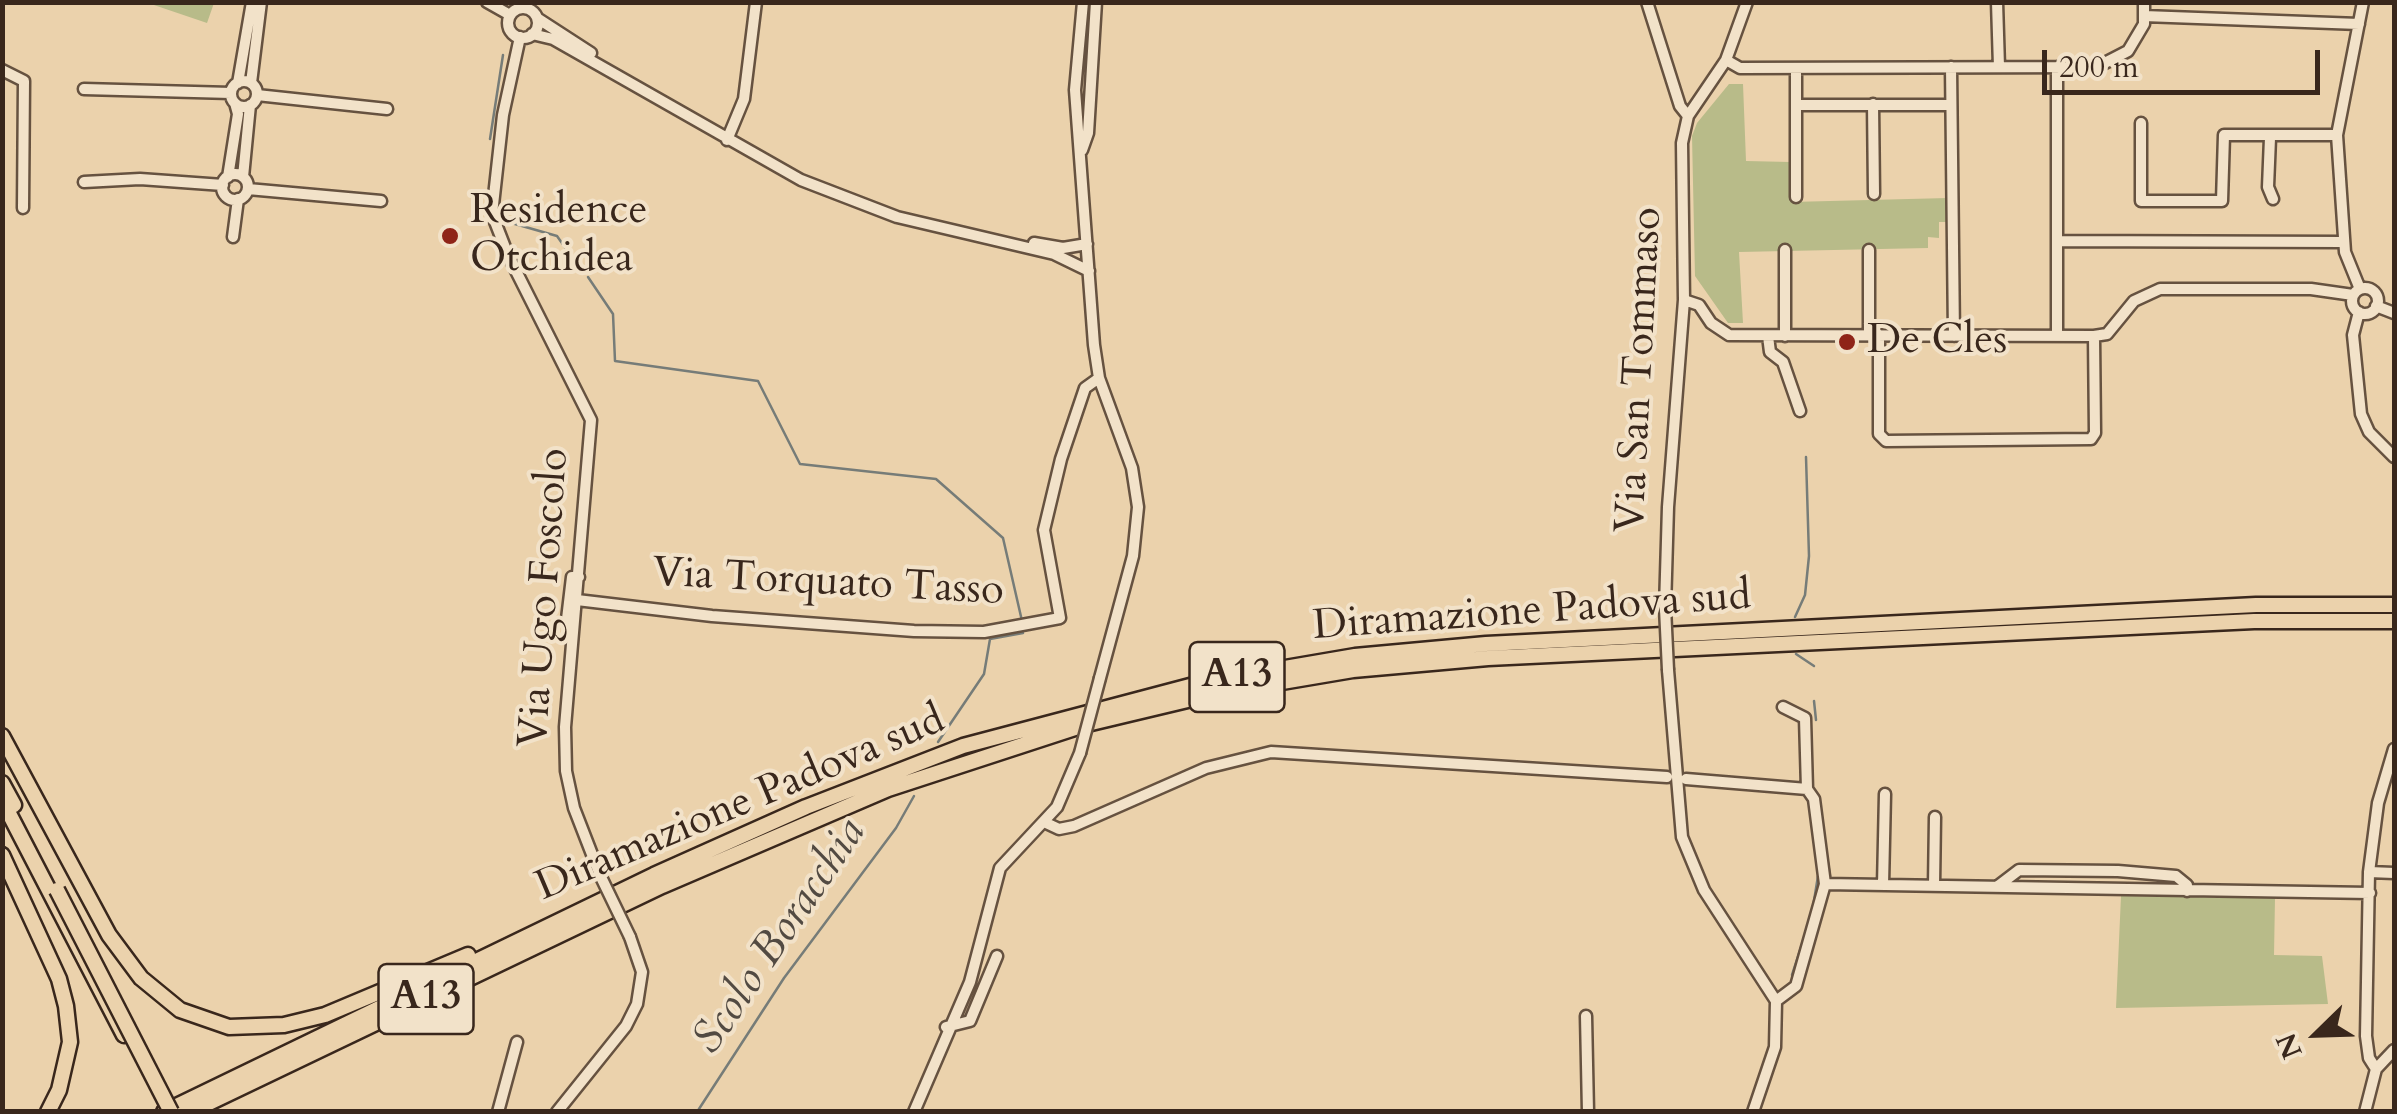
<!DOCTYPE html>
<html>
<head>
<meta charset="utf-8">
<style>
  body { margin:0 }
  #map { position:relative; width:2397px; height:1114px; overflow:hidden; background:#ebd2ac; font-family:Cardo,serif }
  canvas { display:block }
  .frame { position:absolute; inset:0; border:5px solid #39271c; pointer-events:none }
  .north { position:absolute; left:2267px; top:984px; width:100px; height:100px; -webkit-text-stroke:8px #f2e2c9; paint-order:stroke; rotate:247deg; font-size:28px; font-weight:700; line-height:40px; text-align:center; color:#39271c }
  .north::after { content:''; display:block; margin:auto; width:35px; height:45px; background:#39271c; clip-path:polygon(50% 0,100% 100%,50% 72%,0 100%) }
  .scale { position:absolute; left:2042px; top:50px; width:278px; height:45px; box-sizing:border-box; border:5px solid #39271c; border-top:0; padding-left:12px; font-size:30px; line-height:35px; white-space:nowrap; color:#39271c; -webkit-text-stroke:8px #f2e2c9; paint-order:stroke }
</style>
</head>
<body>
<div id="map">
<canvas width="2397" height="1114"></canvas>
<div class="frame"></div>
<div class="north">N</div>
<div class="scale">200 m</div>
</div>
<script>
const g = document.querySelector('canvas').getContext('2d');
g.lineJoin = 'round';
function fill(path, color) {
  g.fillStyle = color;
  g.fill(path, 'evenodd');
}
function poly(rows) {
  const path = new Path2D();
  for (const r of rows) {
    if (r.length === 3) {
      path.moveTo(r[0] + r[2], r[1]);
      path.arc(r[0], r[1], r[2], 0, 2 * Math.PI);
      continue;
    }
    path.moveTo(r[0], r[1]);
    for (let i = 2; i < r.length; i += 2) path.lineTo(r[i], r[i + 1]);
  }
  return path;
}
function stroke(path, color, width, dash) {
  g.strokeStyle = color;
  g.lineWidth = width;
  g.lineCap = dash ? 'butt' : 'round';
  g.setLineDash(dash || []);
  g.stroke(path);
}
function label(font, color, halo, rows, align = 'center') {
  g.font = font + ' Cardo,serif';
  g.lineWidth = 8;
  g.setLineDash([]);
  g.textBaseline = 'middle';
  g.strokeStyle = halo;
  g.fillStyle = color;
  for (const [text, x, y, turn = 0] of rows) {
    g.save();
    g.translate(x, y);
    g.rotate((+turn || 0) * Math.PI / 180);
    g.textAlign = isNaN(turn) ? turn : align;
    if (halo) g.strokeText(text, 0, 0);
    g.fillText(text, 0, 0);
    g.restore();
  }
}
fill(poly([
  [148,3,214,2,214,3,207,23],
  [1729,84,1743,84,1746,161,1790,162,1791,202,1948,198,1948,222,1939,222,1939,238,1928,237,1928,248,1739,252,1743,323,1728,323,1695,276,1692,136,1697,123],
  [2121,896,2275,898,2274,955,2322,956,2328,1004,2116,1008]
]), '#b8bb89');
stroke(poly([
  [490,139,503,55],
  [508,222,557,236,578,266],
  [588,277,613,314,615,361,758,381,800,464,936,479,1003,538,1022,621],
  [1795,617,1805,595,1809,556,1806,457],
  [1796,654,1814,666],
  [1814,701,1816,720],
  [938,742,984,674,990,639,1023,633],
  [1823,830,1830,876],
  [1813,907,1818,876],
  [1792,975,1807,929],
  [697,1112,784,978,896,828,914,796]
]), '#767c78', 2.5);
const minor = poly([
  [487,2,510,15],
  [1083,2,1075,90,1094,345,1099,378,1132,468,1138,507,1133,556,1100,678],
  [1647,2,1680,106,1688,116],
  [1997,2,1999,67],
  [523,23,15],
  [2144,16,2359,24],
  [537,18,591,53],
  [532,34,553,39,801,180,897,217,1054,254,1089,271],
  [520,37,503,115,492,214,508,255,591,420,565,727,566,771,574,808,600,875],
  [1726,60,1740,68,2097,67,2128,51,2144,24,2144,2],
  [1951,67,1954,336],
  [2057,67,2057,336],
  [1796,68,1796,197],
  [2,70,24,81,23,208],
  [244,94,13],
  [238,83,252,2],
  [251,83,261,2],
  [84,89,231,93],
  [257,95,387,109],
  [1873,104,1874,194],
  [1796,105,1951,105],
  [2141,123,2141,201,2222,201,2224,135,2337,135],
  [2270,138,2268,187,2273,199],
  [727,140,744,99,756,2],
  [1082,150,1088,133,1096,2],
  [235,187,13],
  [228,177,238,114,235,103],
  [243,177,250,105],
  [84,182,140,179,223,185],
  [248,189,381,201],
  [233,237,238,199],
  [2057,241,2343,242],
  [1034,243,1063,248,1087,244],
  [1785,250,1785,336],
  [1869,250,1869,335],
  [2365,301,13],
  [2360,289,2345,252,2337,135,2363,2],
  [1684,300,1699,305,1711,323,1729,335,2094,336,2107,334,2134,301,2160,289,2311,289,2353,295],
  [2376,306,2394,313],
  [2359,312,2353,335,2361,414,2369,432,2394,457],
  [1879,335,1879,434,1886,441,2091,439,2095,433,2094,336],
  [1768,336,1770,352,1783,362,1800,411],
  [577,600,712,616,914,631,984,632,1060,618,1044,530,1061,459,1085,388,1099,378],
  [1665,608,1668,507,1684,300,1682,143,1688,116,1726,60,1747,2],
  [567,619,572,577,579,577],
  [1668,670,1682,837,1704,890,1776,1001,1775,1047,1753,1112],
  [1686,779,1807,789],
  [1044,822,1059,829,1074,826,1206,768,1271,752,1667,777],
  [2369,872,2394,873],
  [1825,884,2370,893],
  [1883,885,1885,794],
  [1934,886,1935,817],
  [1998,886,2019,870,2118,871,2176,876,2187,885,2187,891],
  [1776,1001,1796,986,1825,884,1814,799,1807,789,1805,718,1783,707],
  [1586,1016,1588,1112],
  [946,1027,970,1021,997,956],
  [2376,1069,2369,1058,2366,1036,2369,872,2378,803,2394,749],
  [498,1112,517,1042],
  [557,1112,626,1026,637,1004,642,972,630,937],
  [914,1112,970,982,1000,868,1057,807,1080,753],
  [2365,1112,2376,1069,2394,1050]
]);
const highway = poly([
  [2,736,109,935,141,978,180,1010,229,1027,284,1025,325,1015,468,955],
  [2,783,14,805],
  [2,800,124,1035],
  [2,855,59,979,66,1006,70,1042,59,1090,48,1112],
  [164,1112,654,875,806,807,963,746,1209,681,1355,656,1486,644,2256,605,2394,605],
  [190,1112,662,886,888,789,1087,724,1217,693,1353,670,1488,658,2254,621,2394,621]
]);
stroke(minor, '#665240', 15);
stroke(highway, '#39271c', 19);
stroke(minor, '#f2e2c9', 10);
stroke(highway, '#ebd2ac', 14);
const minorBridge = poly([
  [1665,608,1668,670],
  [1080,753,1100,678],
  [600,875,630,937]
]);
const highwayBridge = poly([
  [57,890,171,1112]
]);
stroke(minorBridge, '#665240', 15, []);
stroke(highwayBridge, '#39271c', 19, []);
stroke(minorBridge, '#f2e2c9', 10);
stroke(highwayBridge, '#ebd2ac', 14);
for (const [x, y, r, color] of [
  [450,236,10,"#8f2418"],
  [1847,342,10,"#8f2418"]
]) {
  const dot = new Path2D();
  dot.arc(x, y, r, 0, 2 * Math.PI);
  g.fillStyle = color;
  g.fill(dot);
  stroke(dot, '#f2e2c9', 4);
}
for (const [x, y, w] of [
  [1237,677,95],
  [426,999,95]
]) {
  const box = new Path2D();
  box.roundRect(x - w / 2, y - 35, w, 70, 8);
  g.fillStyle = '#f2e2c9';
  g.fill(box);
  stroke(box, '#39271c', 2.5);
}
label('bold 40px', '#39271c', null, [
  ["A13",1237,677],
  ["A13",426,999]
]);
label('42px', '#39271c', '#f2e2c9', [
  ["Residence",470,212],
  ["Otchidea",470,260],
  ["De Cles",1867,342]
], 'left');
label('42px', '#39271c', '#f2e2c9', [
  ["Via San Tommaso",1641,370,-87],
  ["Via Torquato Tasso",828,584,3],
  ["Via Ugo Foscolo",546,598,-86],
  ["Diramazione Padova sud",1532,613,-4],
  ["Diramazione Padova sud",741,805,-23]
]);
label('italic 45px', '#524a42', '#f2e2c9', [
  ["Scolo Boracchia",781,937,-56]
]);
</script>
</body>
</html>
